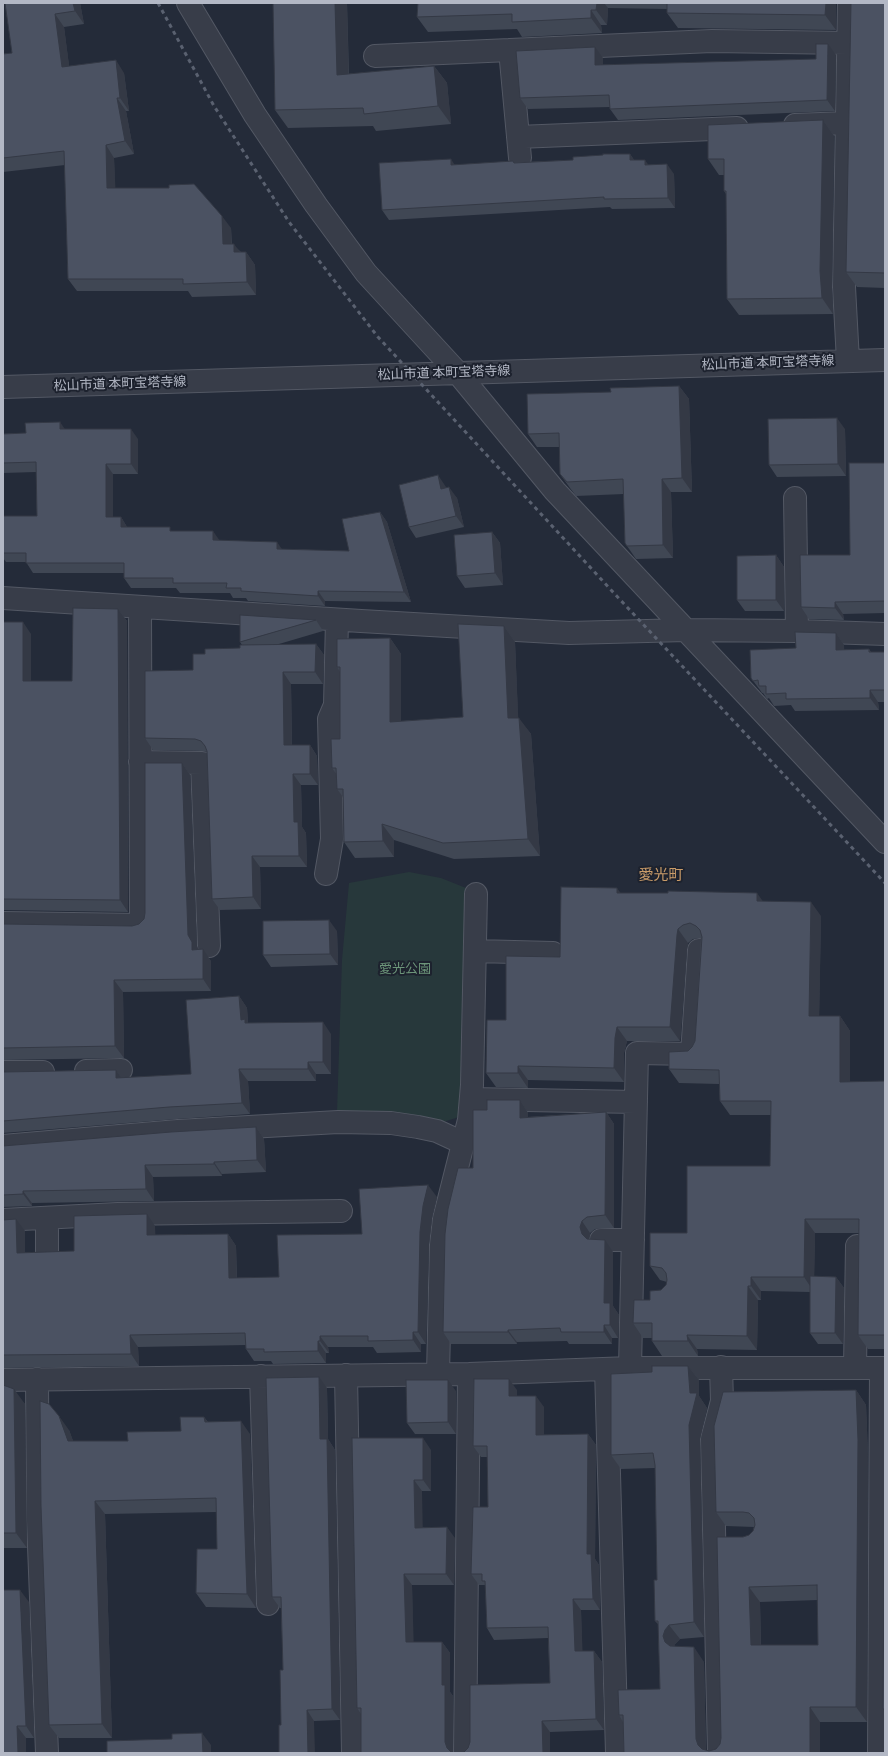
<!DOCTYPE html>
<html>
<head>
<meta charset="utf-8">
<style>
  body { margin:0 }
  #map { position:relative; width:888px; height:1756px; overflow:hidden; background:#242b39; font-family:Cabin,sans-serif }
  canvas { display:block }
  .frame { position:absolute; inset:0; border:4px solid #b3b8c5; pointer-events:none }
</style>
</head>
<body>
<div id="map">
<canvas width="888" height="1756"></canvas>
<div class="frame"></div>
</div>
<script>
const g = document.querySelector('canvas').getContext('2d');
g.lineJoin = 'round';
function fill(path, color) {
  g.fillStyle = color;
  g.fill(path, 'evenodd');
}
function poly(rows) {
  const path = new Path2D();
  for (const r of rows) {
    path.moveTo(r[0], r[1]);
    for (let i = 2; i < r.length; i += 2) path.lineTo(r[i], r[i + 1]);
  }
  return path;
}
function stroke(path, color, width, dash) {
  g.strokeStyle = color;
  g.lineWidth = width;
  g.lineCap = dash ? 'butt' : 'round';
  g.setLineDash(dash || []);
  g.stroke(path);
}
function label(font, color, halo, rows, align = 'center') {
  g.font = font + ' Cabin,"Noto Sans JP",sans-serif';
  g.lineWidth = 4;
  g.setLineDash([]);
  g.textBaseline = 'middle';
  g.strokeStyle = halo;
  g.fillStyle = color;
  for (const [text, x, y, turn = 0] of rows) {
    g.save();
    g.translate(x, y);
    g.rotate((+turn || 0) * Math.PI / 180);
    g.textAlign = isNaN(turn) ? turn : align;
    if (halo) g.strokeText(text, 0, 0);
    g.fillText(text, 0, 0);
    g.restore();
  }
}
fill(poly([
  [409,872,441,878,471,890,459,1117,443,1122,337,1112,342,960,349,883]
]), '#27383b');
const minor = poly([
  [188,3,255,115,316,205,366,273,457,372,555,491,885,842],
  [510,50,520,158],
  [375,56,712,41,848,43],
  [795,125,847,123],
  [518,137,737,128],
  [848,361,844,287,849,3],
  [3,387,885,360],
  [795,498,797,631],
  [3,598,361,621,569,633,686,630,797,631,885,634],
  [140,762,202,763,209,946],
  [326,874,332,839,329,719,335,705,337,620],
  [3,923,141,925,140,607],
  [475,951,553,953],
  [86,1071,121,1070],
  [3,1072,43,1072],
  [471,1099,636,1102],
  [3,1146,178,1131,338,1122,391,1123,418,1127,437,1131,463,1143],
  [47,1218,47,1252],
  [3,1220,118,1214,341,1211],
  [601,1240,633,1240],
  [855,1367,857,1246],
  [630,1368,637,1053,692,1054,699,950],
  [606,1369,617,1753],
  [438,1374,441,1245,444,1219,469,1120,472,1085,476,894],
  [346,1375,353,1753],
  [261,1376,268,1604],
  [37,1379,38,1520,47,1753],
  [3,1380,469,1374,630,1368,885,1368],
  [465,1753,469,1374],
  [719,1753,712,1439,722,1401,721,1367],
  [879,1753,881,1368]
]);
stroke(minor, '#535864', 24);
stroke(minor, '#383d49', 22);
stroke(poly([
  [158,3,214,106,289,222,378,337,612,591,885,883]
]), '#5a6170', 3, [4, 4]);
fill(poly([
  [5,3,80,3,84,24,64,27,69,66,124,73,129,111,126,111,134,154,114,158,115,188,231,228,232,244,241,252,246,252,255,265,256,295,192,297,188,291,77,291,68,279,65,165,3,172,3,54,12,53],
  [347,3,349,74,434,66,447,83,451,124,376,131,373,126,288,128,275,110],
  [418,3,836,3,836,30,678,28,667,13,667,9,608,8,607,25,601,25,602,33,522,37,517,29,428,32,417,17],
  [885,3,885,288,857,287,846,272],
  [836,55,835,111,618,120,610,109,610,107,528,109,520,98,603,58,603,65,816,59],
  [823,120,834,136,832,287,833,314,739,315,727,299,726,194,724,191,724,175,719,175,708,159],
  [630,154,634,160,674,174,675,208,612,209,610,207,389,220,382,210,455,165,573,160,603,155],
  [679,386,689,399,692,492,671,492,673,558,636,559,625,543,624,494,576,496,570,488,560,474,559,447,537,447,528,434,611,392],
  [65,429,138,439,138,474,113,474,113,517,121,517,127,527,173,531,219,540,282,549,349,551,380,512,387,522,411,602,325,601,325,606,248,601,246,598,233,598,230,593,180,593,176,588,131,588,124,578,124,573,33,573,26,562,6,562,3,558,3,516,37,516,36,472,3,473,3,434,26,433],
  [845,429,846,476,777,477,769,465],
  [885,463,885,613,843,614,844,620,809,619,801,607,850,555],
  [446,487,446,488,457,498,464,527,416,538,409,527],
  [492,532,500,543,503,585,465,588,457,576],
  [776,555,784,567,784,611,745,611,737,600],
  [118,609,127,621,128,912,3,910,3,622,31,634,31,681,72,681],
  [316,620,323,631,279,644,316,644,324,655,323,684,291,684,292,745,310,745,317,756,318,785,301,785,302,827,306,833,307,867,260,867,261,909,220,910,212,899,207,752,203,751,153,750,145,738,205,654,240,648,242,645,240,642],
  [504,626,515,642,518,718,531,734,540,856,454,859,394,840,394,857,355,858,344,842,343,797,337,789,337,775,332,768,340,739,340,672,337,667,390,638,401,654,401,721,463,717],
  [836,633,844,645,844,650,869,649,871,652,885,652,885,702,878,702,879,710,795,711,791,705,774,706,769,698,767,699,763,693,762,693,760,690,751,678,796,648],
  [182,763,190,775,197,946,198,950,211,961,211,991,123,992,124,1058,3,1060,3,924,132,926,139,924,144,919],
  [621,893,763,902,821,916,819,1016,840,1016,850,1031,850,1082,885,1081,885,1349,868,1349,858,1335,859,1233,815,1233,814,1276,836,1277,844,1288,843,1344,818,1344,810,1333,810,1292,761,1291,761,1300,758,1300,757,1350,697,1349,698,1356,662,1356,652,1341,652,1338,643,1338,633,1323,650,1300,666,1285,667,1282,660,1280,650,1266,687,1233,770,1166,771,1115,730,1115,720,1101,719,1084,679,1083,669,1069,692,1047,695,1041,701,938,700,938,693,939,688,943,687,949,680,1041,627,1041,624,1053,624,1082,528,1080,528,1088,496,1087,486,1073,506,1020,560,957],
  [337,931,338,965,271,967,263,955],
  [239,996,247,1008,248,1023,331,1034,331,1074,316,1074,316,1081,248,1081,250,1114,177,1119,3,1133,3,1072,116,1070,121,1078,191,1074],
  [520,1100,528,1113,528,1117,606,1112,614,1124,614,1228,595,1229,590,1233,589,1239,613,1252,613,1306,619,1315,618,1338,612,1338,612,1344,569,1344,567,1341,517,1342,517,1344,451,1344,443,1332,473,1168,487,1110],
  [256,1127,264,1139,266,1172,222,1174,222,1176,153,1177,154,1201,32,1203,32,1206,3,1207,3,1146],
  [437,1197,432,1218,429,1244,426,1344,421,1344,421,1352,377,1353,373,1347,328,1347,329,1353,326,1353,326,1363,273,1364,271,1361,254,1361,246,1349,246,1345,138,1347,139,1366,3,1368,3,1220,25,1231,25,1253,74,1251,155,1226,155,1235,228,1234,236,1246,237,1278,279,1277,362,1234],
  [688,1366,699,1380,699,1396,707,1408,700,1439,704,1637,680,1639,675,1644,674,1647,704,1662,706,1750,709,1751,716,1749,720,1744,721,1738,743,1537,749,1535,753,1531,754,1527,726,1526,716,1512,856,1390,866,1405,868,1455,867,1722,820,1722,820,1753,624,1753,623,1722,619,1715,660,1689,658,1624,655,1621,657,1580,655,1468,621,1469,611,1455,652,1372],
  [818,1600,818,1645,761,1645,760,1602],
  [3,1385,25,1404,27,1548,3,1548],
  [327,1388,328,1439,335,1450,340,1720,314,1721,281,1725,283,1670,281,1608,280,1608,272,1597],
  [517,1390,517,1396,544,1407,544,1435,588,1434,596,1445,595,1559,599,1565,600,1610,581,1610,582,1651,594,1651,602,1662,604,1730,550,1732,550,1753,462,1753,464,1752,550,1683,548,1638,494,1640,487,1628,486,1586,485,1585,479,1585,471,1574,488,1507,487,1457,481,1457,473,1446],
  [456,1391,456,1434,415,1434,407,1423],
  [204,1417,208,1422,250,1434,256,1608,206,1607,196,1593,217,1549,217,1512,105,1514,112,1738,59,1738,49,1725,69,1430,73,1441,128,1441,181,1431],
  [352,1438,431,1450,431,1491,422,1491,422,1527,455,1538,454,1585,412,1585,413,1642,442,1642,450,1653,450,1692,453,1696,453,1753,361,1714,357,1708],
  [29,1602,34,1738,26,1738,26,1753,3,1753]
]), '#404754');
fill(poly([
  [73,3,80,3,84,24,75,11],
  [335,3,347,3,349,93,337,75],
  [597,3,604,3,608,8,607,25,596,10],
  [826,3,836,3,836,30,825,15],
  [591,10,601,25,602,33,591,18],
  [55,14,64,27,71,80,62,67],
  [828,44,836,55,835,111,827,100],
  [595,47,603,58,603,76,595,65],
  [116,60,124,73,129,111,120,98],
  [434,66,447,83,451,124,438,106],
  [117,98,126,111,134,154,125,141],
  [823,120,834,136,832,287,833,314,822,298,820,271],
  [106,145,114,158,116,201,107,188],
  [630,154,637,164,630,160],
  [451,159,458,170,451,165],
  [645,160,652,170,645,165],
  [667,164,674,174,675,208,668,198],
  [222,216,231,228,232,257,223,244],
  [234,244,243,256,234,252],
  [246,252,255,265,256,295,247,282],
  [679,386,689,399,692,492,682,478],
  [837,418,845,429,846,476,838,464],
  [60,422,67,432,60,429],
  [131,429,138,439,138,474,131,464],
  [106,464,113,474,113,527,106,517],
  [438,475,446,487,449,500,441,489],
  [662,479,671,492,673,558,663,545],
  [449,487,457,498,464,527,456,516],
  [380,512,387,522,411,602,404,592],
  [121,517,127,527,127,537,121,527],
  [213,531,220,541,213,540],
  [492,532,500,543,503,585,495,573],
  [277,542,284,552,277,549],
  [776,555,784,567,784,611,776,600],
  [318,591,325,601,325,606,318,596],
  [835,602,843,614,844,620,835,608],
  [118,609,127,621,128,912,120,900],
  [23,622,31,634,31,693,23,681],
  [504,626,515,642,519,735,508,718],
  [836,633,844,645,845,662,836,650],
  [390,638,401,654,401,738,390,722],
  [316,644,324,655,323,684,315,672],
  [283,672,291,684,292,756,284,745],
  [870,690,878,702,879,710,870,698],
  [519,718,531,734,540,856,528,839],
  [310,745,317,756,318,785,310,774],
  [182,763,190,775,197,946,200,954,192,950,188,935],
  [293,774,301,785,302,827,306,833,307,867,299,856,294,822],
  [382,824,394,840,394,857,383,841],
  [252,856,260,867,261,909,253,897],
  [617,888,627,902,617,893],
  [757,893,767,907,757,901],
  [811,902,821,916,819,1031,809,1016],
  [329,920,337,931,338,965,330,954],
  [678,929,688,943,687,949,680,1041,670,1027,677,935],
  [203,949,211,961,211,991,203,979],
  [114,980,123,992,124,1058,115,1046],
  [239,996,247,1008,248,1024,241,1020],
  [840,1016,850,1031,850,1096,840,1082],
  [323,1022,331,1034,331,1074,323,1062],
  [617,1027,627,1041,624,1053,624,1082,614,1068,615,1038],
  [308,1062,316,1074,316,1081,308,1069],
  [518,1066,528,1080,528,1088,518,1073],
  [239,1069,248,1081,250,1114,242,1103],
  [116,1070,124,1082,116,1078],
  [520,1100,528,1113,528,1130,520,1118],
  [606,1112,614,1124,614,1228,605,1215],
  [256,1127,264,1139,266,1172,257,1160],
  [214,1162,222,1174,222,1176,214,1164],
  [145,1165,153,1177,154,1201,146,1189],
  [428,1185,437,1197,432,1218,429,1244,426,1344,418,1332,420,1232,423,1206],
  [23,1191,32,1203,32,1206,23,1194],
  [147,1214,155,1226,156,1247,147,1235],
  [16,1219,25,1231,25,1265,17,1253],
  [805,1219,815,1233,814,1292,804,1277],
  [582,1221,590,1233,589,1240,590,1246,582,1234,580,1227],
  [228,1234,236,1246,237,1290,229,1278],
  [605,1240,613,1252,613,1306,619,1315,618,1338,610,1325,604,1303],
  [751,1277,761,1291,761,1300,751,1286],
  [836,1277,844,1288,843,1344,835,1333],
  [748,1286,758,1300,757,1350,747,1336],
  [604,1325,612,1338,612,1344,604,1332],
  [508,1330,517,1342,517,1344,508,1332],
  [413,1332,421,1344,421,1352,413,1340],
  [130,1335,138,1347,139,1366,131,1354],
  [687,1335,697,1349,698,1356,688,1341],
  [320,1336,328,1347,329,1353,320,1341],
  [318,1341,326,1353,326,1363,318,1351],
  [688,1366,699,1380,699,1396,707,1408,700,1439,704,1637,694,1622,689,1425,690,1393],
  [319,1377,327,1388,328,1439,335,1450,340,1720,332,1709,320,1439],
  [509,1379,517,1390,517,1407,509,1396],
  [448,1380,456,1391,456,1434,448,1422],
  [14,1389,25,1404,27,1548,16,1533],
  [856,1390,866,1405,868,1455,867,1722,856,1707],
  [536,1396,544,1407,544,1446,536,1435],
  [59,1416,69,1430,78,1454,68,1441],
  [204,1417,214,1431,205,1422],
  [241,1421,250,1434,256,1608,247,1594],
  [588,1434,596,1445,595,1559,599,1565,600,1610,593,1599,587,1554],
  [423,1438,431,1450,431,1491,423,1480],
  [414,1480,422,1491,423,1539,415,1528],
  [95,1501,105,1514,112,1738,102,1724],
  [447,1527,455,1538,454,1585,446,1574],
  [404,1574,412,1585,414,1653,406,1642],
  [749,1587,760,1602,761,1660,751,1645],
  [20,1590,29,1602,34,1738,26,1726],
  [573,1599,581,1610,583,1663,575,1651],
  [669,1625,680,1639,675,1644,674,1651,665,1642,663,1636,665,1630],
  [442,1642,450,1653,450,1692,453,1696,453,1753,450,1753,447,1748,445,1742,442,1685],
  [694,1647,704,1662,706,1753,698,1745,696,1739],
  [594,1651,602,1662,604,1730,596,1719],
  [810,1707,820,1722,820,1753,810,1753],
  [307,1710,314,1721,315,1753,308,1753],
  [542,1721,550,1732,550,1753,543,1753],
  [17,1726,26,1738,26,1753,18,1753],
  [202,1733,211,1745,211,1753,203,1753]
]), '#343945');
const building = poly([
  [5,3,73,3,75,11,55,14,62,67,116,60,120,98,117,98,125,141,106,145,107,188,169,188,169,185,194,184,222,216,223,244,234,244,234,252,246,252,247,282,183,284,183,279,68,279,64,151,3,158,3,54,12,53,5,3],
  [273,3,335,3,337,75,434,66,438,106,364,114,363,108,275,110,273,3],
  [418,3,597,3,596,10,591,10,591,18,512,22,512,14,417,17,418,3],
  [667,3,826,3,825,15,667,13,667,3],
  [851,3,885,3,885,273,846,272,851,3],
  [816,44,828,44,827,100,610,109,609,95,520,98,516,51,595,47,595,65,816,59,816,44],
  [823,120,820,271,822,298,727,299,726,191,724,191,724,159,708,159,708,125,823,120],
  [603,154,630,154,630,160,645,160,645,165,667,164,668,198,604,199,604,197,382,210,379,163,451,159,451,165,513,161,514,163,573,160,573,157,603,155,603,154],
  [679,386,682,478,662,479,663,545,627,546,625,543,623,479,567,482,560,474,559,433,528,434,527,394,611,392,610,388,679,386],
  [837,418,838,464,769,465,768,419,837,418],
  [60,422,60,429,131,429,131,464,106,464,106,517,121,517,121,527,170,527,170,531,213,531,213,540,277,542,277,549,349,551,342,519,380,512,404,592,318,591,318,596,241,591,241,588,226,588,227,583,173,583,173,578,124,578,124,563,26,563,26,553,3,553,3,516,37,516,36,462,3,463,3,434,26,433,25,423,60,422],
  [849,463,885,463,885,601,835,602,835,608,801,607,800,555,850,555,849,463],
  [438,475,441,489,449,487,456,516,409,527,399,485,438,475],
  [492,532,495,573,457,576,454,535,492,532],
  [776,555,776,600,737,600,737,556,776,555],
  [73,608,118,609,120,900,3,899,3,622,23,622,23,681,72,681,73,608],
  [240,615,316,620,240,642,240,615],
  [458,624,504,626,508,718,519,718,528,839,443,843,382,824,383,841,344,842,343,789,337,789,336,768,332,768,331,739,340,739,340,667,337,667,337,639,390,638,390,722,463,717,458,624],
  [795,632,836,633,836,650,869,649,869,652,885,652,885,690,870,690,870,698,786,699,786,693,766,694,766,686,759,686,758,680,753,681,751,678,750,650,796,648,795,632],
  [316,644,315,672,283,672,284,745,310,745,310,774,293,774,294,822,298,822,299,856,252,856,253,897,212,899,207,751,205,746,201,741,195,739,145,738,145,671,193,670,193,654,205,654,205,649,240,648,240,645,316,644],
  [145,763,182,763,188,935,192,942,192,950,203,949,203,979,114,980,115,1046,3,1048,3,924,132,926,139,924,144,919,145,913,145,763],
  [561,887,617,888,617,893,668,893,668,891,757,893,757,901,811,902,809,1016,840,1016,840,1082,885,1081,885,1335,858,1335,859,1219,805,1219,804,1277,751,1277,751,1286,748,1286,747,1336,687,1335,688,1341,652,1341,652,1323,633,1323,634,1300,650,1300,650,1291,661,1290,666,1285,667,1280,666,1273,662,1268,650,1266,650,1233,687,1233,687,1166,770,1166,771,1101,720,1101,719,1070,669,1069,669,1052,688,1051,692,1047,695,1041,702,937,700,930,696,926,690,923,683,925,678,929,677,935,670,1027,617,1027,615,1038,614,1068,518,1066,518,1073,486,1073,487,1020,506,1020,506,956,560,957,561,887],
  [329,920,330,954,263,955,263,921,329,920],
  [239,996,241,1020,245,1019,245,1023,323,1022,323,1062,308,1062,308,1069,239,1069,242,1103,169,1107,3,1121,3,1072,116,1070,116,1078,191,1074,186,1000,239,996],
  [487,1100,520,1100,520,1118,606,1112,605,1215,587,1217,582,1221,580,1227,582,1234,587,1239,605,1240,604,1303,610,1303,610,1325,604,1325,604,1332,561,1332,560,1328,508,1330,508,1332,443,1332,445,1234,448,1209,458,1168,473,1168,473,1110,487,1110,487,1100],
  [256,1127,257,1160,214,1162,214,1164,145,1165,146,1189,23,1191,23,1194,3,1195,3,1146,171,1132,256,1127],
  [428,1185,423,1206,420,1232,418,1332,413,1332,413,1340,368,1341,368,1336,320,1336,320,1341,318,1341,318,1351,264,1352,264,1349,246,1349,245,1333,130,1335,131,1354,3,1355,3,1220,16,1219,17,1253,74,1251,74,1216,147,1214,147,1235,228,1234,229,1278,279,1277,277,1235,362,1234,359,1189,428,1185],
  [810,1276,836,1277,835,1333,810,1333,810,1276],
  [652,1366,688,1366,690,1393,697,1393,689,1425,694,1622,669,1625,665,1630,663,1636,665,1642,670,1646,694,1647,696,1739,698,1745,702,1749,709,1751,716,1749,720,1744,721,1738,717,1537,743,1537,749,1535,753,1531,755,1525,754,1518,749,1513,743,1512,716,1512,714,1426,723,1392,856,1390,858,1440,856,1707,810,1707,810,1753,624,1753,623,1715,619,1715,618,1690,660,1689,658,1621,655,1621,654,1580,657,1580,655,1465,653,1453,611,1455,611,1374,652,1372,652,1366],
  [817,1585,818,1645,751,1645,749,1587,817,1585],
  [319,1377,320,1439,327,1439,332,1709,307,1710,308,1753,279,1753,279,1725,281,1725,280,1670,283,1670,281,1597,272,1597,266,1378,319,1377],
  [474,1379,509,1379,509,1396,536,1396,536,1435,588,1434,587,1554,591,1554,593,1599,573,1599,575,1651,594,1651,596,1719,542,1721,543,1753,462,1753,464,1752,468,1748,470,1742,470,1685,550,1683,548,1627,487,1628,485,1581,482,1581,482,1574,471,1574,473,1507,488,1507,487,1446,473,1446,474,1379],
  [406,1380,448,1380,448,1422,407,1423,406,1380],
  [3,1385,14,1389,16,1533,3,1533,3,1385],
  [40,1401,49,1404,59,1416,68,1441,128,1441,127,1432,181,1431,180,1417,204,1417,205,1422,241,1421,247,1594,196,1593,197,1549,217,1549,216,1498,95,1501,102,1724,49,1725,41,1506,40,1401],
  [352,1438,423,1438,423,1480,414,1480,415,1528,447,1527,446,1574,404,1574,406,1642,442,1642,442,1685,445,1685,445,1742,447,1748,452,1753,361,1753,361,1708,357,1708,352,1438],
  [885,1443,885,1709,883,1709,885,1443],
  [3,1590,20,1590,26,1726,17,1726,18,1753,3,1753,3,1590],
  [202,1733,203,1753,107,1753,107,1741,172,1739,172,1734,202,1733]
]);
fill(building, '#4b5262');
stroke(building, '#343945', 1);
label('13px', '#b3b8c5', '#1d222e', [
  ["松山市道 本町宝塔寺線",768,363,-2],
  ["松山市道 本町宝塔寺線",444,373,-2],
  ["松山市道 本町宝塔寺線",120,384,-2]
]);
label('13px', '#6c9479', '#1d222e', [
  ["愛光公園",405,969]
]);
label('15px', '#ca9c69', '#1d222e', [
  ["愛光町",661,876]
]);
</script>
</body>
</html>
